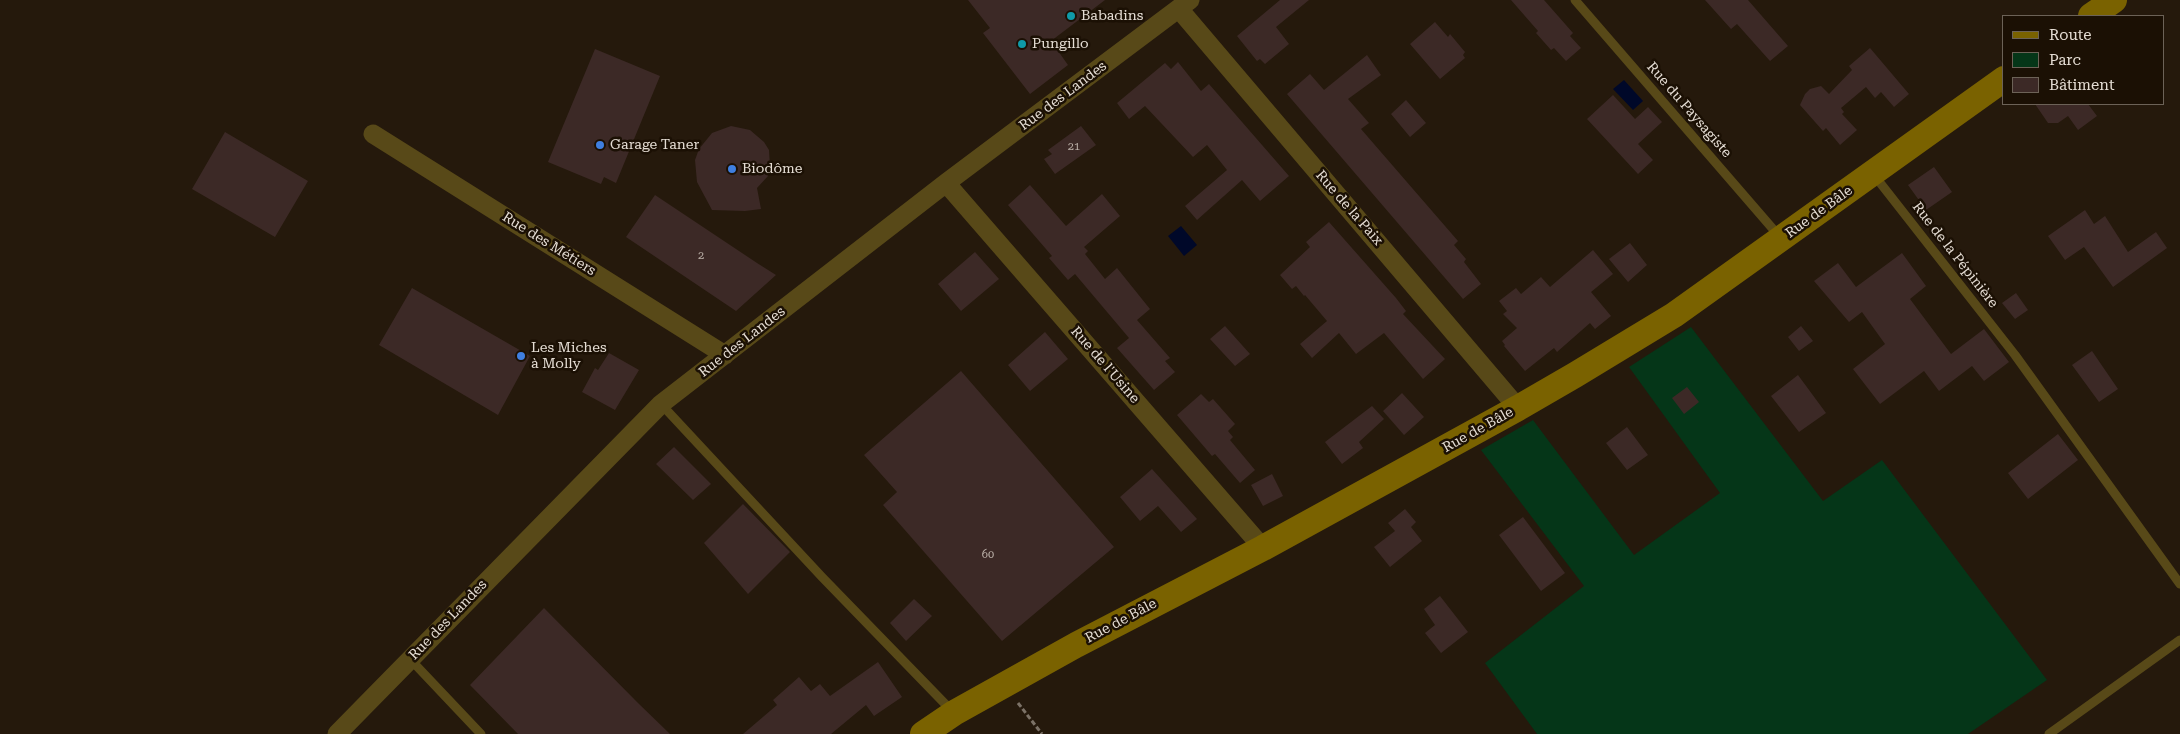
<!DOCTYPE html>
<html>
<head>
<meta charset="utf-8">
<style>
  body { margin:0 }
  #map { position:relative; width:2180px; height:734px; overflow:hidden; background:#25190c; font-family:"Roboto Serif",serif }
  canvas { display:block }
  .legend { position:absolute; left:2002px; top:15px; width:162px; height:90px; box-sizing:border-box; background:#1b1004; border:1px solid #6c6257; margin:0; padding:6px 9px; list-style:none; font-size:15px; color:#e5ddd4 }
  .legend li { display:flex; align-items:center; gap:10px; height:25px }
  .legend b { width:25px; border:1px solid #6c6257 }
</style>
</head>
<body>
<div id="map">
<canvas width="2180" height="734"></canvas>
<ul class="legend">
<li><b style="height:6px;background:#7a6200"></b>Route</li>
<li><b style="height:14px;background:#053618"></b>Parc</li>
<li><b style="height:14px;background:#3c2926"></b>Bâtiment</li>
</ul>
</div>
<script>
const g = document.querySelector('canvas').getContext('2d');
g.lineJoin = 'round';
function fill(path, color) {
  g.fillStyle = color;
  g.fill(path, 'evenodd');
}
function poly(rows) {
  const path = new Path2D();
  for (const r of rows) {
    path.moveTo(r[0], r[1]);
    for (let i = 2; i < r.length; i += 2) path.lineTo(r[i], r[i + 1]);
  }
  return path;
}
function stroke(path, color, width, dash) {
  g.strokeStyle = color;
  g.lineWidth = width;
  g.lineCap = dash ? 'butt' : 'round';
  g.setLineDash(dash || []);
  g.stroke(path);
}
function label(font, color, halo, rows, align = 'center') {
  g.font = font + ' "Roboto Serif",serif';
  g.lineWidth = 5;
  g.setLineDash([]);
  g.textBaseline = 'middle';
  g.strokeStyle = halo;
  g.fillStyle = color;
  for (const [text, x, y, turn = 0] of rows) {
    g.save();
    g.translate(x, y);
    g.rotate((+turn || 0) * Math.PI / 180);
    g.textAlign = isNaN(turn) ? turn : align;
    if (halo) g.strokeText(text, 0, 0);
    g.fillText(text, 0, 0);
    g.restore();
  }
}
fill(poly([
  [1691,327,1823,501,1882,460,2047,680,1968,734,1537,734,1485,663,1584,586,1481,450,1533,420,1634,555,1720,493,1629,367]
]), '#053618');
fill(poly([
  [1624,80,1643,101,1633,110,1613,89],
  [1181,226,1197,245,1184,256,1168,236]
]), '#000829');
fill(poly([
  [968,0,1105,0,1051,41,1068,65,1030,94,983,33,990,28],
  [1280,0,1309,0,1276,27,1289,44,1265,64,1260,59,1257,61,1237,36],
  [1511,0,1544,0,1573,33,1570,36,1581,48,1566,61,1554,48,1551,50,1536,33,1538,31],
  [1705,0,1748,0,1788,46,1770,61,1737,24,1731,29],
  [1435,22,1448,37,1450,34,1465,52,1463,55,1465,58,1440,79,1410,44],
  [1870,48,1909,94,1894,107,1881,92,1875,98,1866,87,1841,108,1844,112,1842,114,1857,130,1840,145,1826,128,1823,131,1800,105,1805,94,1810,89,1821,86,1829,94,1852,70,1849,66],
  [595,49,660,76,616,183,604,177,601,184,548,162],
  [1367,55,1381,75,1348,99,1369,123,1361,129,1458,241,1454,245,1466,259,1464,262,1481,284,1463,299,1287,94,1310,74,1324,90],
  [1178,62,1201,91,1209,84,1289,176,1260,201,1242,180,1197,220,1185,206,1227,170,1207,145,1193,157,1145,106,1129,119,1117,103,1165,63,1171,69],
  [1613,95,1635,119,1648,107,1662,122,1638,144,1653,160,1638,174,1587,119],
  [1406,100,1426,123,1410,137,1391,114],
  [2035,104,2088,104,2097,116,2078,130,2068,116,2058,123,2048,123],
  [731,126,750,130,764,142,769,150,770,167,768,176,757,188,761,209,745,211,712,210,697,182,695,160,699,149,712,133],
  [1081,126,1096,145,1055,174,1044,159,1052,154,1048,150],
  [225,132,308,181,275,237,192,189],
  [1934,167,1952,192,1926,210,1908,185],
  [1030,185,1066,226,1102,194,1120,216,1084,247,1088,251,1085,254,1105,279,1117,268,1150,309,1137,320,1170,358,1165,361,1175,372,1154,390,1117,348,1129,338,1075,274,1068,280,1049,258,1052,256,1008,205],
  [655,195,757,263,776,275,736,311,626,237],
  [2085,210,2094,224,2105,216,2128,252,2156,232,2167,248,2113,287,2084,247,2065,260,2048,236],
  [1329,222,1396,298,1406,311,1403,314,1445,359,1423,379,1384,333,1356,354,1339,333,1312,358,1300,344,1327,321,1305,295,1304,296,1296,286,1292,289,1280,275,1310,247,1306,242],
  [1630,243,1647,265,1628,282,1609,259],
  [1593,250,1613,274,1591,292,1611,316,1595,329,1590,323,1557,352,1554,348,1525,371,1504,346,1505,345,1502,341,1517,328,1503,314,1507,311,1499,301,1516,288,1521,294,1541,277,1550,287],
  [975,252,999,279,961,311,938,284],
  [1902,253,1926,286,1910,299,1951,354,1984,329,2009,362,1984,381,1972,366,1939,391,1924,371,1880,404,1853,369,1885,344,1862,312,1849,322,1814,281,1838,263,1856,287],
  [412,288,530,356,498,415,379,345],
  [2016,293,2028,310,2015,319,2002,303],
  [1225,326,1250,354,1235,366,1210,339],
  [1801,326,1813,341,1799,351,1788,337],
  [1045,332,1068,359,1030,391,1008,365],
  [2092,351,2118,389,2099,402,2072,365],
  [609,353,639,370,615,410,582,392,595,368,598,370],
  [961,371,1114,547,1002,641,883,505,897,492,864,455],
  [1798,375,1826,413,1799,432,1771,396],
  [1687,387,1699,402,1684,414,1672,398],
  [1402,393,1424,417,1404,435,1383,411],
  [1201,394,1209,402,1213,399,1235,424,1228,431,1233,437,1230,440,1255,470,1240,483,1215,454,1212,456,1177,415],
  [1372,406,1384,419,1359,442,1363,448,1342,464,1325,442],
  [1627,427,1648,455,1627,470,1606,443],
  [2058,434,2078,460,2028,499,2008,473],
  [674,447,711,484,693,500,656,464],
  [1152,469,1197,519,1181,532,1158,506,1140,521,1120,497],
  [1272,474,1283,496,1263,506,1251,485],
  [743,504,790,552,748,594,704,543],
  [1405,509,1416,522,1411,527,1422,541,1390,567,1374,547,1395,531,1388,523],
  [1523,517,1565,573,1541,591,1499,535],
  [1440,596,1468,632,1441,653,1425,633,1435,625,1424,609],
  [914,599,932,616,906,641,890,623],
  [544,608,637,702,670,734,518,734,470,685],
  [878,662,902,697,874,716,866,705,831,734,743,734,777,705,773,700,799,677,811,691,820,684,830,696]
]), '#3c2926');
stroke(poly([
  [1018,703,1042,734]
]), '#7c7267', 3, [5, 2.5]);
stroke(poly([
  [1575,0,1779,236],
  [1874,175,2015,355,2180,584],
  [661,404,822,577,952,711],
  [410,659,481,734],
  [2049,734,2180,640]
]), '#584918', 9);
stroke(poly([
  [1179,9,1518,408],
  [373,134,725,355],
  [946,183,1263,548],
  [337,734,661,404,946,183,1190,0]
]), '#584918', 19);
stroke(poly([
  [2091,16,2114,0],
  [923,734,954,713,1076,645,1263,548,1518,408,1575,375,1674,315,2004,79]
]), '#7a6200', 26);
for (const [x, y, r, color] of [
  [1071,16,5,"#0f9aa8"],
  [1022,44,5,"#0f9aa8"],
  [600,145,5,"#3f7fe0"],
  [732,169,5,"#3f7fe0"],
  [521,356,5,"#3f7fe0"]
]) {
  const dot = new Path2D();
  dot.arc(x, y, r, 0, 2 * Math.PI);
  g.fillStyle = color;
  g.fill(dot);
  stroke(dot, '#1b1004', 2);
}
label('11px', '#bbb0a8', null, [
  ["21",1074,147],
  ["2",701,256],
  ["60",988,555]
]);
label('14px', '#e5ddd4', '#1b1004', [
  ["Babadins",1081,16],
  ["Pungillo",1032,44],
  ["Garage Taner",610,145],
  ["Biodôme",742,169],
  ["Les Miches",531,348],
  ["à Molly",531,364]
], 'left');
label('14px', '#e5ddd4', '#1b1004', [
  ["Rue des Landes",1063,96,-37],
  ["Rue du Paysagiste",1689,110,49],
  ["Rue de la Paix",1349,208,49],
  ["Rue de Bâle",1819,212,-36],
  ["Rue des Métiers",549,244,32],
  ["Rue de la Pépinière",1955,255,52],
  ["Rue des Landes",742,342,-38],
  ["Rue de l'Usine",1105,365,49],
  ["Rue de Bâle",1478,430,-29],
  ["Rue des Landes",448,620,-46],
  ["Rue de Bâle",1121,621,-28]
]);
</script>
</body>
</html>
